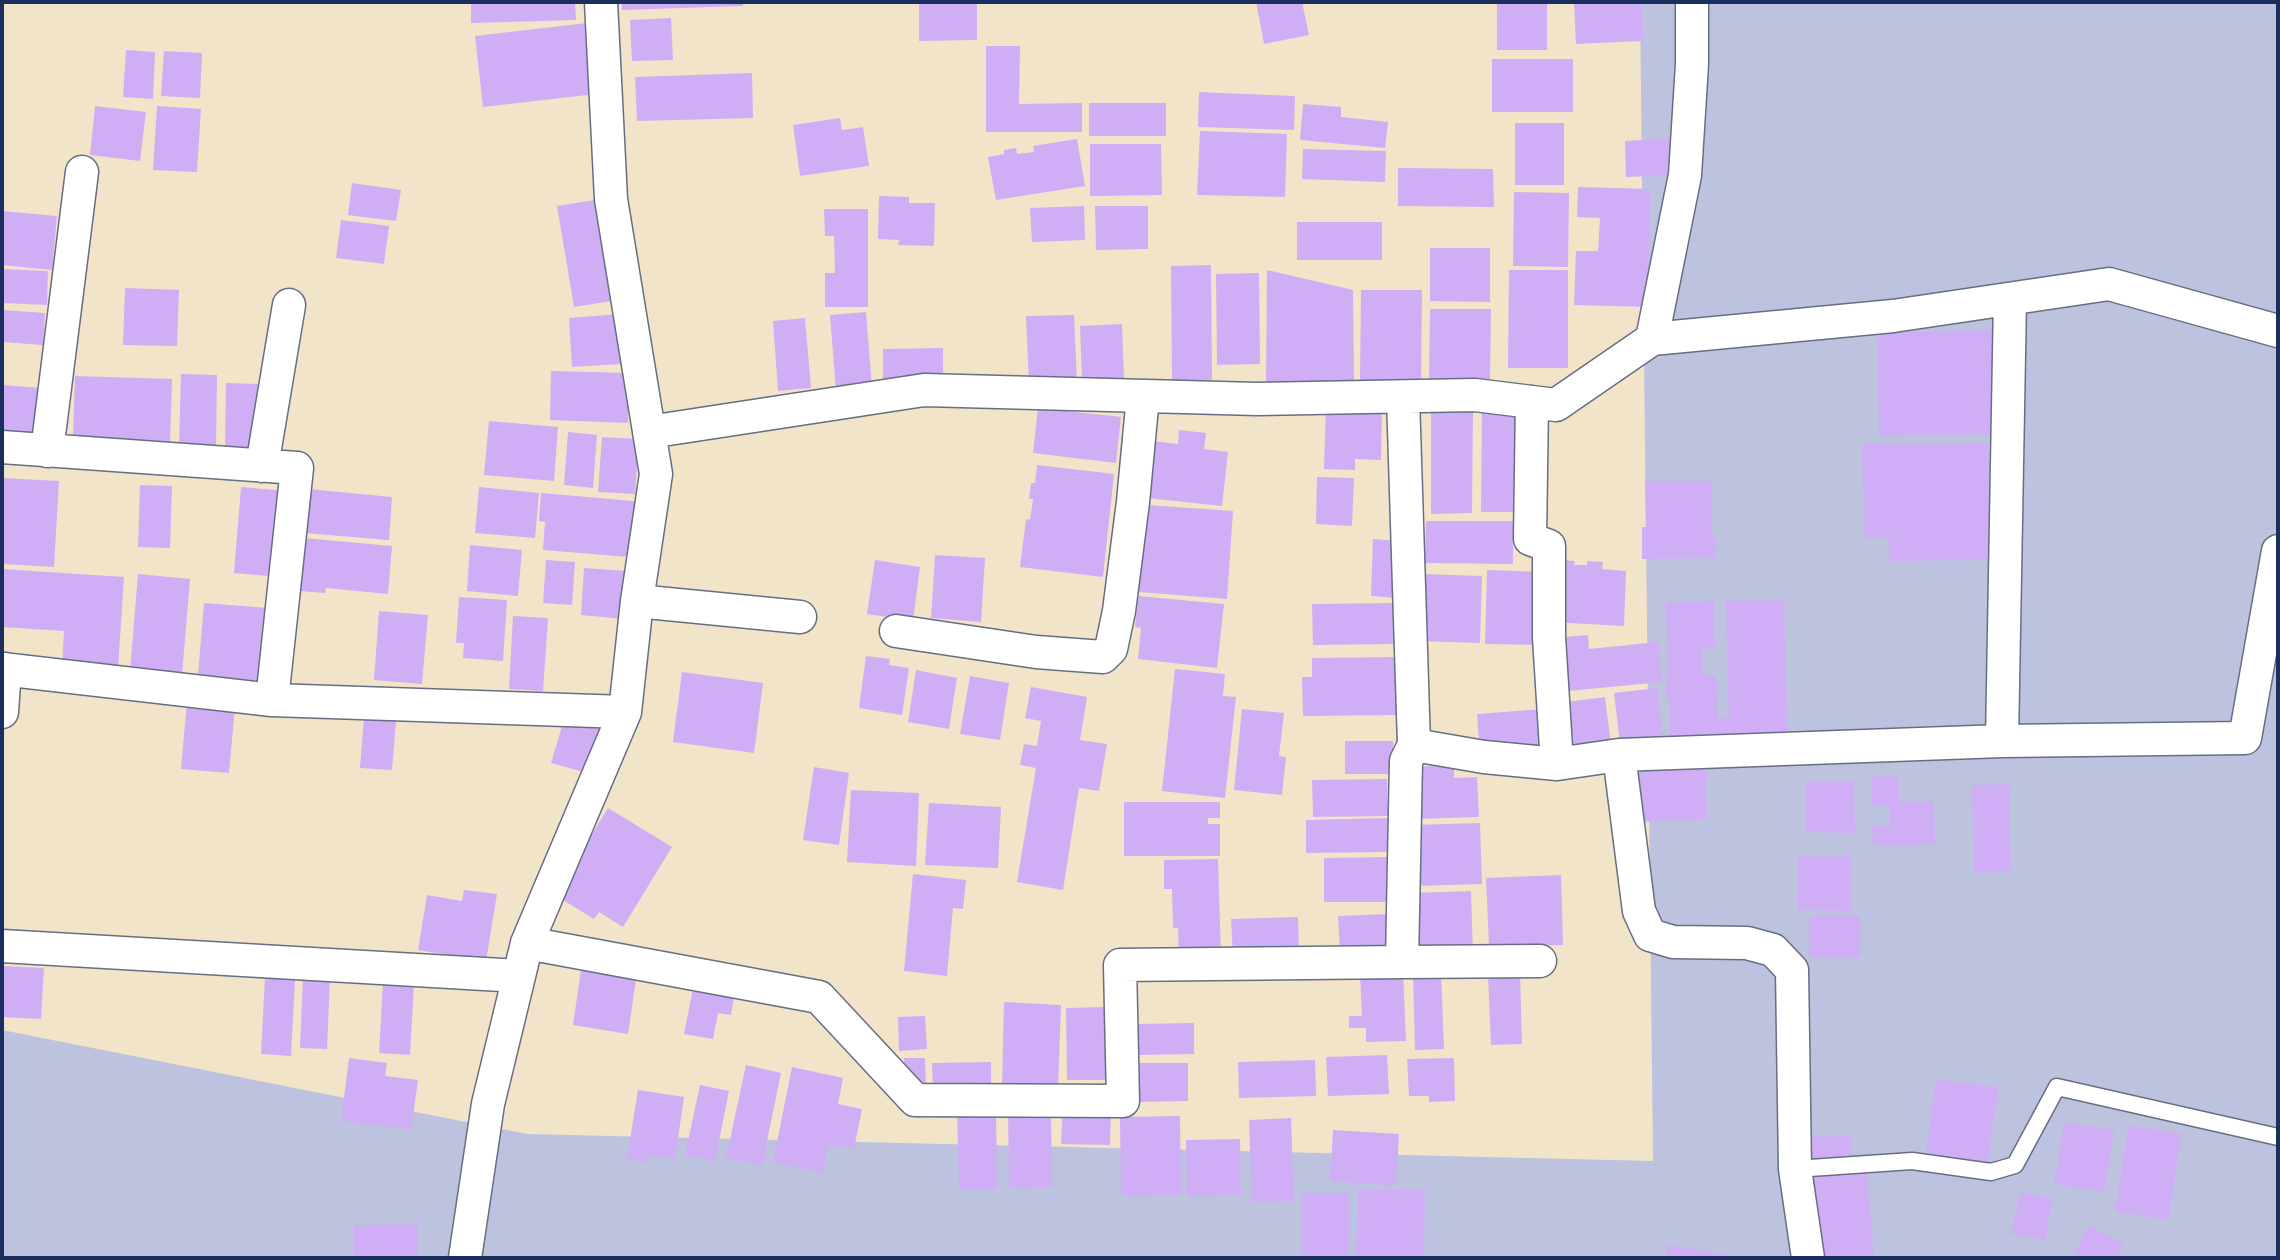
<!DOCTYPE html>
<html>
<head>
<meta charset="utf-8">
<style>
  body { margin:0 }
  #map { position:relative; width:2280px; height:1260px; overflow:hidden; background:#f2e4c9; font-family:"Shantell Sans",sans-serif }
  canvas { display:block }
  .frame { position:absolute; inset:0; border:4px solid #1b2f5e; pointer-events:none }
</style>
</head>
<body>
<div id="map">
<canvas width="2280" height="1260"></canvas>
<div class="frame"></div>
</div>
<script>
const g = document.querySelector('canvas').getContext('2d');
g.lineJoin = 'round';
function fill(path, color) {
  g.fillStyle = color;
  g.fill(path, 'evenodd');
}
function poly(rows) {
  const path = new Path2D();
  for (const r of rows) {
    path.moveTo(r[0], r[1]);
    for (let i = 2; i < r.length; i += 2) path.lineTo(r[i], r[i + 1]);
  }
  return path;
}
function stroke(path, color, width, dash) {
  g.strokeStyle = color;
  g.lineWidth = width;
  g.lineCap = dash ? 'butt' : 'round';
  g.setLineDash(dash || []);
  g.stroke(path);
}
fill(poly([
  [1640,2,2278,2,2278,1258,2,1258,2,1030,527,1134,1653,1161]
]), '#bdc3de');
fill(poly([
  [471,2,575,2,576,20,471,23],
  [622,2,743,2,743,6,622,10],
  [919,2,977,2,977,40,919,41],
  [1256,2,1302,2,1309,35,1264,44],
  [1497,2,1547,2,1547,50,1497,50],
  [1574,2,1613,2,1614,4,1642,3,1643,41,1576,44],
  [671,18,673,60,632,61,630,20],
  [587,23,596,94,483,107,475,36],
  [986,46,1020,46,1019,104,1082,103,1082,132,986,132],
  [126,50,155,52,153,99,123,97],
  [164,51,202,53,200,98,161,96],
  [1492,59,1573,59,1573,112,1492,112],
  [752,73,753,118,637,121,635,77],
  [1199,92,1295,96,1294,130,1198,127],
  [1089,103,1166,103,1166,136,1089,136],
  [1303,104,1341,107,1341,117,1388,122,1385,148,1300,140],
  [95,106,146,112,140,161,90,155],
  [157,106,201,109,197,172,153,170],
  [840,118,842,130,863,127,869,166,800,176,793,125],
  [1515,123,1564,123,1564,185,1515,185],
  [1200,131,1287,134,1285,197,1197,195],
  [1675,138,1676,175,1626,177,1625,141],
  [1077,139,1085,186,996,200,988,157,1004,154,1004,150,1016,148,1017,154,1034,152,1033,146],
  [1090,144,1161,144,1162,195,1090,196],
  [1303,149,1386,151,1385,182,1302,179],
  [1398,168,1493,169,1494,207,1398,206],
  [352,183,401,190,396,221,348,215],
  [1578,187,1651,189,1647,307,1574,305,1576,251,1598,251,1600,218,1577,217],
  [1514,192,1569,193,1568,267,1513,266],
  [879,196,909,197,909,203,935,203,934,246,898,245,899,240,878,239],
  [601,199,618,300,574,307,557,206],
  [1084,206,1085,240,1032,242,1030,208],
  [1095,206,1148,206,1148,249,1096,250],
  [824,209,868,209,868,307,825,307,825,273,835,273,834,236,825,236],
  [2,211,57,216,52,270,2,265],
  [341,220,389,226,384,264,336,258],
  [1297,222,1382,222,1382,260,1297,260],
  [1430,248,1490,248,1490,302,1430,301],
  [1211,265,1212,380,1172,380,1171,266],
  [2,269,48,271,47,305,2,303],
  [1267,270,1353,290,1354,385,1266,385],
  [1509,270,1568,270,1568,368,1508,368],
  [1259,273,1260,364,1217,365,1216,274],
  [125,288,179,290,177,346,123,345],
  [1361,290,1422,290,1421,381,1360,381],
  [1430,309,1491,309,1490,380,1429,380],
  [2,310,45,313,43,345,2,342],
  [866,312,872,387,836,391,830,315],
  [619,314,622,364,572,367,569,318],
  [1074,315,1077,382,1029,384,1026,316],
  [805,318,811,388,778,391,773,321],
  [1122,324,1124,379,1082,380,1080,326],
  [1992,330,1994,434,1879,436,1877,333],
  [943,348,943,385,883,384,883,349],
  [551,371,629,373,628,423,550,420],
  [181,374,217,375,216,449,179,448],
  [75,376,172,379,170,442,73,439],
  [226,383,259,384,257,448,225,447],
  [2,385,42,388,39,436,2,434],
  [1326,405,1382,407,1381,460,1355,459,1355,470,1324,469],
  [1431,406,1473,406,1472,513,1431,514],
  [1038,408,1121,417,1116,463,1033,453],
  [1482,413,1525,414,1525,512,1481,512],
  [489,421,558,427,554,481,484,475],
  [1179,430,1206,433,1204,449,1228,452,1222,506,1138,497,1144,440,1178,444],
  [568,432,597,435,593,488,564,485],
  [602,437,639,439,635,494,598,492],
  [1988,443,1990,560,1889,561,1889,538,1864,538,1862,444],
  [1037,465,1114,474,1103,577,1020,567,1026,519,1030,520,1033,499,1029,499,1031,483,1035,483],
  [1317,477,1354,478,1352,526,1316,524],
  [2,478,59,481,54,567,2,564],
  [1645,481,1712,481,1712,536,1715,536,1716,558,1642,559,1642,527,1646,527],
  [140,485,172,486,170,548,138,547],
  [241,487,287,491,280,577,234,573],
  [479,487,539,493,535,538,475,533],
  [308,489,392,497,389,540,304,533],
  [541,493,645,502,641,558,543,550,545,522,539,521],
  [1133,504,1233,511,1227,599,1126,591],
  [1426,521,1513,521,1513,564,1425,563],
  [304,538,392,546,388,594,326,588,325,593,300,591],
  [1373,539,1399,541,1397,598,1371,596],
  [470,545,522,550,518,596,467,591],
  [935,555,985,558,981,622,931,618],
  [546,560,575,562,572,605,543,603],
  [875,560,920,567,913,621,867,614],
  [1561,560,1575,561,1574,565,1587,565,1587,561,1603,562,1602,569,1626,571,1624,626,1551,622],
  [584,568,627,571,624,619,581,615],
  [2,569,124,577,118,669,62,666,64,631,2,627],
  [1487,570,1546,572,1544,645,1485,644],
  [138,574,190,579,182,675,130,671],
  [1420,574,1482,576,1480,643,1418,641],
  [1138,596,1224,604,1217,668,1138,659,1141,628,1135,627],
  [459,597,507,600,503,661,463,658,464,643,456,643],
  [1784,599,1788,747,1671,750,1669,698,1666,698,1665,680,1668,680,1666,602,1714,601,1715,649,1702,649,1703,676,1716,676,1718,718,1729,718,1726,601],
  [204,603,268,608,262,681,198,675],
  [1397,603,1397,644,1313,645,1312,604],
  [379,611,428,615,422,684,374,680],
  [513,616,548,618,543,691,509,689],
  [1588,635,1589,649,1658,642,1662,682,1557,692,1553,638],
  [866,656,890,659,889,665,909,668,902,715,859,708],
  [1398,657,1399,715,1303,716,1302,677,1312,677,1312,658],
  [1175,669,1225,674,1223,696,1236,697,1225,798,1162,791],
  [916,670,957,678,949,729,908,722],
  [682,672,763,683,754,753,673,742],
  [970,676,1009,683,1000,740,960,734],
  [1031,687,1087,697,1080,740,1107,744,1099,791,1079,788,1063,890,1017,882,1036,768,1020,765,1024,744,1037,746,1041,721,1025,718],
  [1657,688,1664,747,1621,752,1614,693],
  [1605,697,1612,753,1566,759,1559,703],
  [187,702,235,707,229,773,181,769],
  [1242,709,1284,713,1279,756,1286,757,1282,795,1234,790],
  [1544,709,1547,748,1480,754,1477,714],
  [364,718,396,721,392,770,360,768],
  [563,723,615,725,595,775,551,763],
  [1345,741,1393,741,1394,774,1345,774],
  [1705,761,1707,819,1637,822,1636,762],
  [1454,765,1454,778,1477,777,1479,817,1414,819,1412,767],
  [814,767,849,773,839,845,803,840],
  [1871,776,1898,776,1899,802,1934,801,1935,844,1873,846,1872,826,1890,826,1890,806,1871,806],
  [1387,779,1388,816,1313,817,1312,780],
  [1806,782,1854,782,1855,833,1806,832],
  [2009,784,2011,872,1974,873,1972,785],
  [851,790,919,793,916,866,847,862],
  [1124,802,1220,802,1220,818,1208,818,1208,824,1220,824,1220,856,1124,856],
  [929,803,1001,807,998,868,925,865],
  [608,808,672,847,623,927,599,912,594,919,555,895],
  [1389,818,1390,852,1306,853,1306,820],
  [1480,823,1482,884,1414,886,1411,825],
  [1798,856,1851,856,1851,911,1798,910],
  [1391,857,1392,902,1324,902,1324,858],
  [1218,859,1221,956,1179,957,1178,928,1173,928,1172,889,1164,889,1164,860],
  [913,874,966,880,963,909,953,908,947,976,904,971],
  [1561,875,1563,945,1489,947,1486,878],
  [464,890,497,894,486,961,418,950,427,895,462,901],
  [1471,891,1473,953,1415,955,1413,893],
  [1387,914,1388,950,1340,952,1338,916],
  [1809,916,1860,916,1860,957,1809,957],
  [1298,917,1299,955,1233,957,1231,919],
  [582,963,637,973,628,1034,573,1025],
  [2,966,44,968,41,1019,2,1017],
  [1441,971,1444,1049,1415,1050,1413,972],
  [1403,973,1406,1041,1366,1042,1366,1028,1349,1028,1349,1016,1362,1016,1360,974],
  [1520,974,1522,1044,1491,1045,1488,975],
  [303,977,330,978,327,1049,300,1048],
  [265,978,295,980,291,1056,261,1054],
  [383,982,414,983,410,1055,379,1053],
  [694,983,735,991,731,1015,718,1013,713,1039,684,1034],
  [1004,1002,1061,1005,1058,1089,1002,1087],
  [1107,1007,1108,1080,1067,1080,1066,1008],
  [925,1016,927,1049,899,1051,898,1017],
  [1194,1023,1194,1054,1137,1055,1136,1024],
  [1387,1055,1389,1094,1328,1096,1326,1057],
  [349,1058,387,1063,385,1076,418,1080,411,1130,341,1121],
  [904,1058,925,1058,926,1087,904,1087],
  [1454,1058,1455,1101,1429,1102,1429,1096,1409,1096,1407,1059],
  [1315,1060,1316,1096,1239,1098,1238,1062],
  [991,1062,991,1086,933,1087,932,1063],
  [1132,1063,1188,1063,1188,1101,1132,1102],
  [746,1065,781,1073,762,1165,726,1158],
  [792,1067,843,1078,838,1104,862,1109,854,1149,829,1144,823,1173,773,1162],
  [1936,1079,1998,1087,1987,1168,1925,1160],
  [700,1085,729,1091,715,1161,685,1155],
  [638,1090,684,1097,675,1159,648,1155,647,1163,627,1159],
  [1063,1103,1111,1107,1110,1145,1061,1144],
  [957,1109,996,1109,997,1189,959,1189],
  [1008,1112,1051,1112,1052,1187,1009,1188],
  [1180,1116,1181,1195,1121,1196,1120,1117],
  [1291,1118,1294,1201,1252,1202,1249,1120],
  [2064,1122,2114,1130,2104,1192,2054,1184],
  [2129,1125,2182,1134,2168,1220,2115,1211],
  [1333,1130,1399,1134,1396,1186,1330,1181],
  [1851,1136,1852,1160,1800,1161,1799,1137],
  [1240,1139,1241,1195,1187,1196,1186,1140],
  [1867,1173,1874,1258,1811,1258,1804,1178],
  [1358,1189,1425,1190,1424,1258,1356,1258],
  [2020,1192,2053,1199,2045,1240,2011,1234],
  [1301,1193,1349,1193,1349,1258,1301,1258],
  [418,1224,418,1258,354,1258,354,1225],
  [2089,1226,2124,1244,2116,1258,2072,1258],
  [1668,1245,1739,1257,1739,1258,1665,1258]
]), '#cfaef6');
const lane = poly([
  [1795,1169,1912,1161,1991,1172,2015,1165,2057,1087,2278,1137]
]);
const street = poly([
  [1652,339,1685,175,1692,64,1692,2],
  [1532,402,1530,539,1549,546,1549,637,1557,764],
  [649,432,924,390,1257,399,1475,395,1556,405,1652,339,1893,316,2109,284,2278,331],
  [2,447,297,468,272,700],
  [47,451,82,172],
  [262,466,289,305],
  [637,601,800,617],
  [896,631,1036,652,1103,657,1111,649,1119,611,1133,502,1143,396],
  [2,669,272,700,625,712],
  [2,712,5,669],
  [2002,741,2010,299],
  [1414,745,1484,757,1557,764,1619,755,2002,741,2245,738,2278,551],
  [1619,755,1639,911,1650,935,1673,942,1747,943,1773,950,1792,970,1795,1169,1808,1258],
  [527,943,819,997,915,1100,1123,1101,1120,965,1402,962,1406,761,1414,745,1403,397],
  [2,946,519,976],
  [1402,962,1540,961],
  [465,1258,488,1104,527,943,625,712,637,601,656,474,611,199,601,2]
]);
stroke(lane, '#666e83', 19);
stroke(street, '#666e83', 35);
stroke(lane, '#fff', 16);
stroke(street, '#fff', 32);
</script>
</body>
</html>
